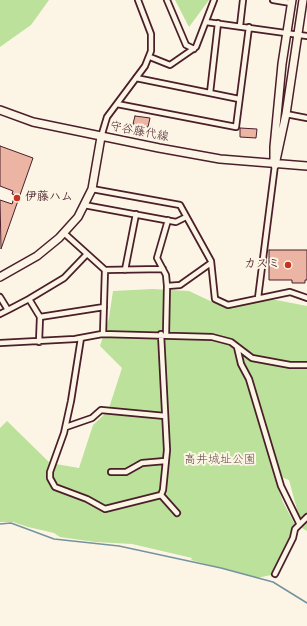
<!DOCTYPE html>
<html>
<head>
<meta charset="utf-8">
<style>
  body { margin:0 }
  canvas { display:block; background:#fcf5e5 }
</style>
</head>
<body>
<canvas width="307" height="626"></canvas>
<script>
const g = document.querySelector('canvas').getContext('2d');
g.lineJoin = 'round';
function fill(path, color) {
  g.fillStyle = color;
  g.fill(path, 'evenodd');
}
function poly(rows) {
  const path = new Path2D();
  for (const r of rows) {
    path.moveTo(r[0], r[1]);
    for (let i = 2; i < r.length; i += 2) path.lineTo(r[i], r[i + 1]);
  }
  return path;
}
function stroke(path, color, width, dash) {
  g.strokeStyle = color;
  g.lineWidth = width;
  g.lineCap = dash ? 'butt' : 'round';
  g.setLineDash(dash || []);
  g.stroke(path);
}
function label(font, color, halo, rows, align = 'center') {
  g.font = font + ' "Gochi Hand","Klee One",sans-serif';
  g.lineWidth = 4;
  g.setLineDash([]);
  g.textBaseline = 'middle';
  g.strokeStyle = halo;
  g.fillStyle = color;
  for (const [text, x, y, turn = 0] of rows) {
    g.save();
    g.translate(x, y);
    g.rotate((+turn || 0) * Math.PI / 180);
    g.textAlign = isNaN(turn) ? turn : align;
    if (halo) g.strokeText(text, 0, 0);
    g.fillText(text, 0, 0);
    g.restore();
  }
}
fill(poly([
  [0,0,49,0,31,25,0,47],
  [175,0,209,0,189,27],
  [153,289,189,291,225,308,266,298,307,306,307,531,302,528,289,480,273,474,283,502,295,525,271,575,257,578,191,560,192,558,132,544,95,542,60,537,54,533,28,527,13,522,0,522,0,428,7,421,50,463,79,468,93,425,108,411,122,368,100,346,109,318,113,291]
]), '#bce19b');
stroke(poly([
  [0,524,11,523,54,539,119,546,221,568,273,582,307,603]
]), '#74939f', 1.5);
const building = poly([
  [135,116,150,118,148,127,133,124,135,116],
  [240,128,257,129,256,138,240,137,240,128],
  [0,146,33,158,1,249,0,200,12,204,15,195,12,194,13,191,0,186,0,146],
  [269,250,307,250,307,280,305,280,305,283,292,283,292,280,269,280,269,250]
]);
fill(building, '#ecb4a3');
stroke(building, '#4a1f2b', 1);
const street = poly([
  [167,0,186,45,194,49],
  [273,0,291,3],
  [206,22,307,36],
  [240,26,243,0],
  [150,57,170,65,196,47,214,0],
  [136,78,239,99],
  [210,93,218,23],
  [117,104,236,127,249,27],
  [286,114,307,118],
  [101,137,107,117,145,66,151,51,151,34,138,0],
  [92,189,180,205,211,261,215,299,228,305,290,292,307,298],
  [84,205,176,222,186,217],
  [64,233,105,270,163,269],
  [125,270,136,214],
  [167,286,180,285,211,263],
  [0,297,8,310,29,299,40,317,39,342],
  [258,298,275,165],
  [29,299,64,278,87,254],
  [0,314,8,310],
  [40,317,104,307],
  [103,334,105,270],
  [166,335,167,286,166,275,157,258,168,220],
  [81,338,71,401,64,433,50,472,50,478,55,487,87,499,105,509,161,495,163,490,167,450,161,334],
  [0,343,75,339,102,334,212,337,231,342,252,358,290,365,307,365],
  [237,347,241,364,249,379,281,486,299,523],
  [66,427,92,418,101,410,165,416],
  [111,472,126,472,142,463,165,461],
  [161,495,177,513],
  [275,574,293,538,295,529,307,517]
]);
const secondary = poly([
  [0,110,33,122,159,148,220,159,307,166],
  [274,161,274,147,282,64,292,0],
  [275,165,286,114,303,0],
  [0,277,37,256,59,238,78,217,92,189,101,137]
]);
stroke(street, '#4a1f2b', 8);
stroke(secondary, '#4a1f2b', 10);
stroke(street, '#fcf5e5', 4.5);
stroke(secondary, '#fcf5e5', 7);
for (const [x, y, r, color] of [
  [17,198,4,"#c8321e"],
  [288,265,4,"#c8321e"]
]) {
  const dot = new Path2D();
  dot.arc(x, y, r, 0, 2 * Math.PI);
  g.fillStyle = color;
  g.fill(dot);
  stroke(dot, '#fcf5e5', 1.5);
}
label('12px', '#4a1f2b', '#fcf5e5', [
  ["守谷藤代線",139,133,11]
]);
label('bold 12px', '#4a1f2b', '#fcf5e5', [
  ["伊藤ハム",25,198],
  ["カスミ",280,265,"right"]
], 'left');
label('12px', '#665047', '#fcf5e5', [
  ["高井城址公園",220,461]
]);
</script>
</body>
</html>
